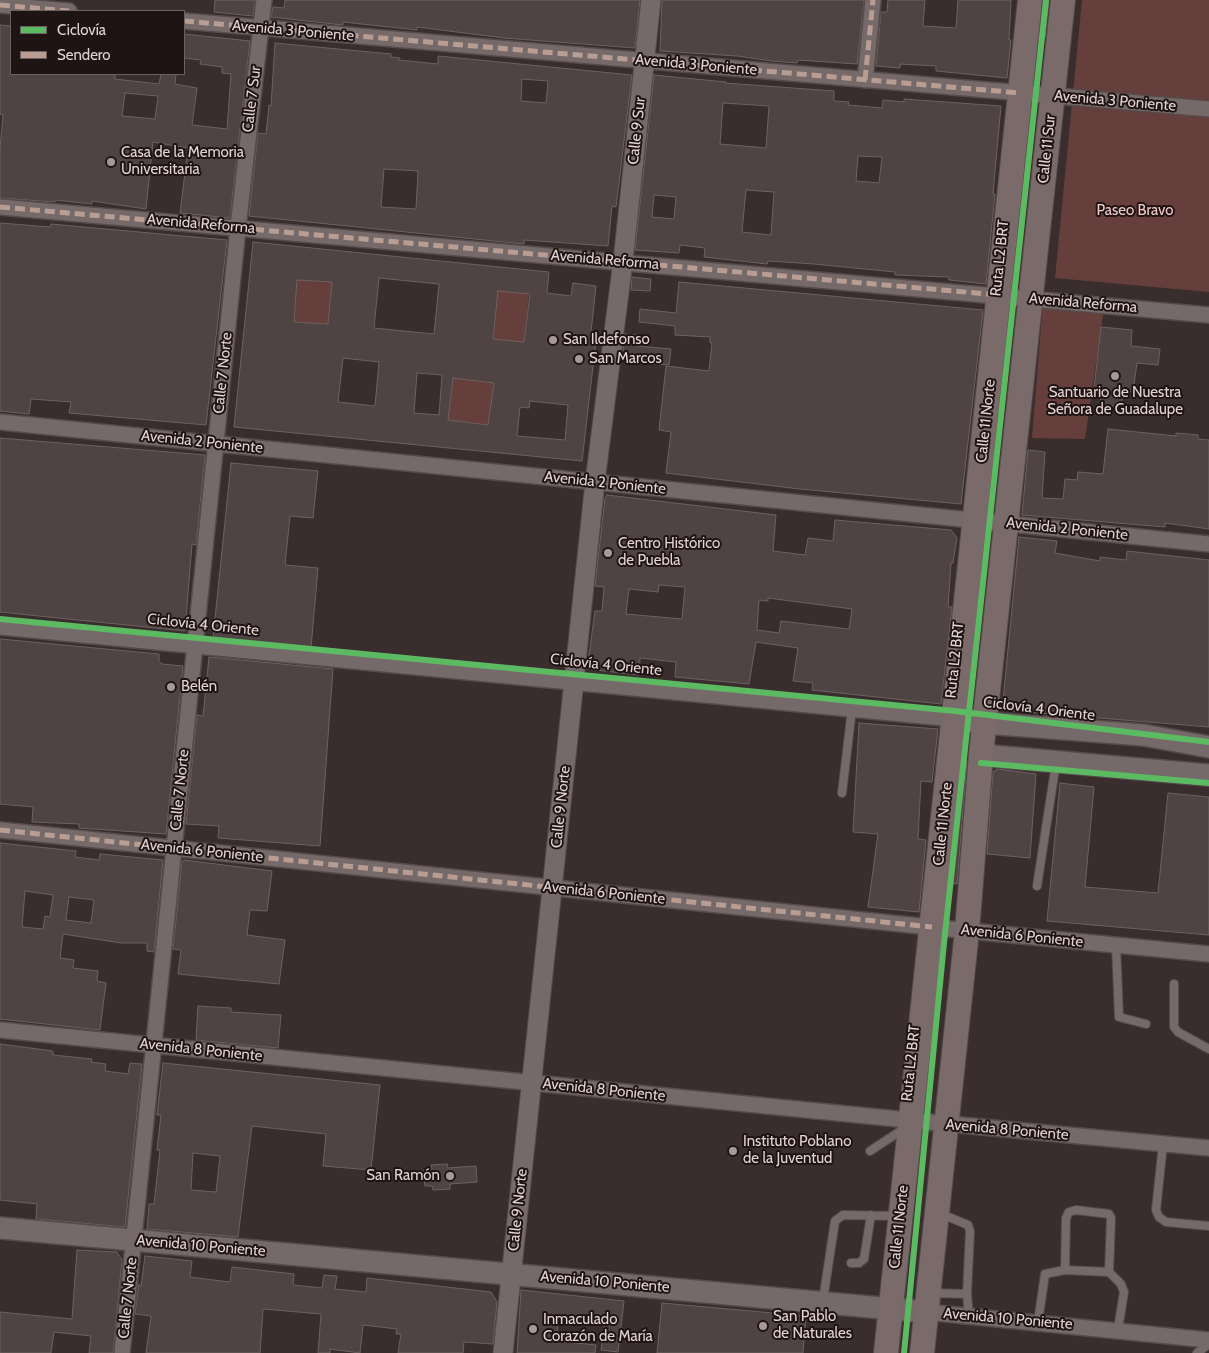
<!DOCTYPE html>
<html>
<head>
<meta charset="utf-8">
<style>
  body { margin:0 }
  #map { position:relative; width:1209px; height:1353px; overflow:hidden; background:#392e2d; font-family:Cabin,sans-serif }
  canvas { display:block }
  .legend { position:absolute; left:10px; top:10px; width:175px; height:65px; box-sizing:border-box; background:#1f1414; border:1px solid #6d6060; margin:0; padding:6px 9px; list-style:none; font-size:15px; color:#e2d2d1 }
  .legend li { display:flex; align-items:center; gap:10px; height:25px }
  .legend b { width:25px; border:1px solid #6d6060 }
</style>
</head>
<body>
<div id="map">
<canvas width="1209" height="1353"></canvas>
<ul class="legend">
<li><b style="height:6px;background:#5cba63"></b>Ciclovía</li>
<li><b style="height:6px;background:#b99d93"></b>Sendero</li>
</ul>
</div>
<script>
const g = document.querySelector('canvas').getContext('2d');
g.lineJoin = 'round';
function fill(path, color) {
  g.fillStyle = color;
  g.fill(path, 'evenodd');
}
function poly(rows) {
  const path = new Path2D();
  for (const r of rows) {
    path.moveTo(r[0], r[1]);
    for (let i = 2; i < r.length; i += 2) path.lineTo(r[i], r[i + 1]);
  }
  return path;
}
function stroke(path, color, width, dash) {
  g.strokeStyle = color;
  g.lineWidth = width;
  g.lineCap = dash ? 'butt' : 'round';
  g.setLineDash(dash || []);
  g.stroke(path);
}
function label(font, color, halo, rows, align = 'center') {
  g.font = font + ' Cabin,sans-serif';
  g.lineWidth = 4;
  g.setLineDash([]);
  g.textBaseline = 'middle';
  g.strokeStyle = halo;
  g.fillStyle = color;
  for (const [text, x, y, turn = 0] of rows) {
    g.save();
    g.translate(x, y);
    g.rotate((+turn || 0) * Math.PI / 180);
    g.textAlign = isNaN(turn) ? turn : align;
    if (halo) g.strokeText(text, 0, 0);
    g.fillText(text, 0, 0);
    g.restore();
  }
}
fill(poly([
  [1082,0,1209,0,1209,292,1055,278],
  [297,280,332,282,328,324,294,322],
  [498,291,529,294,524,342,493,339],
  [1043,302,1104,308,1085,439,1032,438],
  [453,378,494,383,488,425,448,420]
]), '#663e3c');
const building = poly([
  [215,0,255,0,253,16,214,12,215,0],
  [285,0,640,0,635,48,504,38,417,27,417,30,343,22,343,25,271,17,273,7,284,8,285,0],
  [662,0,864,0,857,64,798,60,797,63,772,61,737,56,660,51,662,0],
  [888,0,925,0,923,26,956,28,958,0,1011,0,1009,40,1011,40,1007,78,936,71,936,66,900,64,900,68,876,66,881,12,887,12,888,0],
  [1044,0,1049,0,1045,38,1040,37,1044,0],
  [0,25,11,26,11,74,115,74,115,79,159,84,161,74,176,74,175,84,197,88,192,125,227,129,231,74,222,73,222,67,200,64,201,60,184,58,184,34,250,41,230,218,180,213,188,148,153,142,146,209,92,201,92,204,55,200,55,202,0,198,0,148,3,115,0,114,0,25],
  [125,93,158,96,155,119,122,116,125,93],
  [275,43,391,54,391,57,400,58,399,60,438,64,438,56,632,75,616,207,612,206,608,246,524,240,524,244,249,216,258,133,266,134,269,105,271,106,275,43],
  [522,79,548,81,546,103,521,101,522,79],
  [384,169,418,171,416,209,381,207,384,169],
  [654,75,726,82,725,83,834,91,834,101,849,102,848,105,882,108,883,100,904,102,904,99,1001,106,993,194,995,194,986,284,949,280,949,277,895,275,895,272,814,264,768,261,767,264,704,257,705,248,680,245,679,253,635,250,654,75],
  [723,103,769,106,766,148,720,144,723,103],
  [858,156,882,157,879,183,856,181,858,156],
  [746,190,774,192,771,235,742,232,746,190],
  [654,195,676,197,674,219,652,217,654,195],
  [0,223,50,227,51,224,227,240,206,425,69,413,71,402,31,399,29,414,0,411,0,223],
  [253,242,549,272,547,293,571,296,573,283,596,286,591,332,597,332,582,461,234,427,253,242],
  [379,278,439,284,434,334,374,328,379,278],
  [297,280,332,282,328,324,294,322,297,280],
  [498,291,530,294,524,342,493,339,498,291],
  [343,358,379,362,375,406,338,402,343,358],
  [417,373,442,375,439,415,414,413,417,373],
  [453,378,494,383,488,425,448,420,453,378],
  [530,401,568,405,565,440,517,436,520,407,529,408,530,401],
  [632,277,651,279,650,291,631,290,632,277],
  [679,282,983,310,961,504,800,489,666,473,671,432,659,430,666,366,709,371,712,343,710,343,710,337,675,335,675,326,639,322,640,309,676,313,679,282],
  [1101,327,1132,330,1131,346,1160,349,1158,365,1137,363,1133,392,1123,391,1121,407,1100,404,1102,388,1094,388,1101,327],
  [625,334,639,335,638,346,671,349,669,365,622,361,625,334],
  [1108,429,1176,436,1176,433,1198,435,1198,439,1209,440,1209,529,1165,523,1165,527,1022,515,1028,450,1045,452,1042,498,1063,499,1065,479,1077,480,1078,472,1103,474,1108,429],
  [0,438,205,455,196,545,192,544,185,631,0,612,0,438],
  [231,463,318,471,313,518,290,516,285,565,318,568,311,648,213,638,231,463],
  [607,495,776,515,773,551,805,555,808,538,833,541,835,520,951,530,957,538,953,563,951,563,948,607,952,607,941,704,812,690,813,683,793,681,798,648,756,642,749,684,675,677,676,662,640,658,639,675,587,669,595,611,602,611,604,587,595,586,605,498,607,495],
  [659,585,685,587,682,619,626,614,629,589,658,592,659,585],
  [768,598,852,609,849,629,781,621,779,633,757,630,759,600,768,601,768,598],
  [1019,537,1057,541,1055,553,1100,561,1100,557,1126,560,1127,551,1209,560,1209,727,1002,710,1019,537],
  [0,639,159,654,159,661,162,664,183,666,166,834,79,828,79,824,32,822,33,807,0,804,0,639],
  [209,657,333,669,320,846,218,838,219,826,186,824,197,715,203,716,209,657],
  [859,723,938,729,932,782,921,781,918,839,926,840,919,912,868,907,878,834,853,832,859,723],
  [963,760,967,761,957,884,950,883,963,760],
  [997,769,1036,774,1030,858,987,854,993,772,997,769],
  [1060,783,1094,787,1085,887,1158,893,1168,793,1209,797,1209,935,1047,921,1060,783],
  [0,843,76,851,75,857,99,860,100,854,163,860,154,952,147,951,147,943,121,943,63,934,60,958,74,960,73,968,98,971,97,981,106,983,100,1030,0,1019,0,843],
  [25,891,53,895,50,917,45,916,43,929,22,927,25,891],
  [69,897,94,900,91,923,66,920,69,897],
  [184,860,272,871,267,911,250,910,247,935,285,940,279,984,178,974,181,950,173,949,182,862,184,860],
  [198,1006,231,1008,231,1012,281,1015,278,1048,196,1040,198,1006],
  [0,1044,53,1051,53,1055,92,1059,91,1062,106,1064,105,1071,128,1074,130,1063,142,1064,125,1227,36,1219,37,1204,0,1200,0,1044],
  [163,1063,380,1085,371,1170,323,1166,326,1134,252,1126,238,1237,147,1229,149,1204,154,1204,160,1150,157,1150,161,1115,157,1115,163,1063],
  [193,1153,220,1156,216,1192,191,1190,193,1153],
  [447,1164,448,1168,476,1166,477,1182,450,1184,450,1189,433,1190,432,1186,425,1186,423,1171,432,1169,431,1165,447,1164],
  [77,1250,117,1252,122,1260,113,1353,89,1353,91,1336,54,1332,51,1353,0,1353,0,1312,72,1319,77,1250],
  [145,1256,192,1261,190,1277,230,1282,232,1267,294,1274,293,1285,322,1288,324,1275,337,1276,335,1289,366,1292,367,1278,491,1292,497,1302,493,1344,464,1342,463,1353,398,1353,401,1334,396,1334,397,1329,363,1325,360,1353,330,1349,330,1353,318,1353,321,1314,263,1309,260,1353,146,1353,151,1316,135,1314,139,1284,141,1287,145,1256],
  [521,1290,624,1301,618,1352,601,1350,605,1320,559,1315,556,1341,596,1345,595,1353,517,1353,521,1290],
  [662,1303,806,1316,803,1353,657,1353,662,1303]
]);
fill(building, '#4f4443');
stroke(building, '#6c6261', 1);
const service = poly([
  [842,793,852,709],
  [1037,886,1056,763],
  [1116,945,1119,1017,1146,1024],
  [1174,984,1174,1027,1178,1032,1209,1049],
  [1163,1144,1156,1210,1159,1217,1166,1222,1209,1226],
  [870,1151,905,1128],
  [939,1213,968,1225,970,1231,967,1294,969,1316],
  [851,1263,859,1263,864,1259,871,1215],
  [1065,1270,1066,1218,1069,1212,1076,1210,1109,1214,1111,1218,1109,1272],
  [931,1293,967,1294],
  [823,1300,835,1221,843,1215,899,1216],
  [1038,1322,1045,1274,1065,1270,1109,1272,1121,1284,1124,1292,1118,1329],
  [1197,1353,1209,1344]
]);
const minor = poly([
  [0,5,69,11],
  [184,21,1209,109],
  [865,80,873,0],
  [0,207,1209,315],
  [0,422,1209,544],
  [0,627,954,719],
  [0,830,939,928,1209,954],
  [0,1030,928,1122,1209,1148],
  [926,1312,1209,1340],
  [122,1353,238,228,264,0]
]);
const tertiary = poly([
  [503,1353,595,482,623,261,651,0]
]);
const secondary = poly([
  [954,719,985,723,1143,735,1209,747],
  [981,755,1209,775],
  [0,1228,926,1312]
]);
const primary = poly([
  [886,1353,1030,0],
  [922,1353,967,931,981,755,1063,0]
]);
stroke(service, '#564b4b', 10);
stroke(minor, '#564b4b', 18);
stroke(tertiary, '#564b4b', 21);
stroke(secondary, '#564b4b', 24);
stroke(primary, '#564b4b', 26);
stroke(service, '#756a69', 8);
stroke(minor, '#756a69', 15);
stroke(tertiary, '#756a69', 19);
stroke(secondary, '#756a69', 21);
stroke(primary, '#7a6a69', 24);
stroke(poly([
  [0,5,69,11],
  [184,21,1020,93],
  [865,80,873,0],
  [0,207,999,295],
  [0,830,932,927]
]), '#b99d93', 5, [10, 5]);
stroke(poly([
  [0,619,955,711,1209,742],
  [981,763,1209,783],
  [904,1353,944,943,1046,0]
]), '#5cba63', 6);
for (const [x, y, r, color] of [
  [111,162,5,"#a79998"],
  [553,340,5,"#a79998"],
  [579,359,5,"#a79998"],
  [1115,376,5,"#a79998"],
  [608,553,5,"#a79998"],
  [171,687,5,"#a79998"],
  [733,1151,5,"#a79998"],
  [450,1176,5,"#a79998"],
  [763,1326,5,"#a79998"],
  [533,1329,5,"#a79998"]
]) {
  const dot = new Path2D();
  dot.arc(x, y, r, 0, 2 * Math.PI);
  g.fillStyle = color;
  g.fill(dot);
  stroke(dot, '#1f1414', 2);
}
label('15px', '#e2d2d1', '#1f1414', [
  ["Avenida 3 Poniente",293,31,5],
  ["Avenida 3 Poniente",696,65,5],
  ["Calle 7 Sur",252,99,-83],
  ["Avenida 3 Poniente",1115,101,5],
  ["Calle 9 Sur",637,131,-84],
  ["Calle 11 Sur",1047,149,-84],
  ["Avenida Reforma",201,224,5],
  ["Ruta L2 BRT",1000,258,-84],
  ["Avenida Reforma",605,260,5],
  ["Avenida Reforma",1083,303,5],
  ["Calle 7 Norte",223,373,-84],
  ["Calle 11 Norte",986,421,-84],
  ["Avenida 2 Poniente",202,442,6],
  ["Avenida 2 Poniente",605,483,6],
  ["Avenida 2 Poniente",1067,529,6],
  ["Ciclovía 4 Oriente",203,625,6],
  ["Ruta L2 BRT",955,660,-84],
  ["Ciclovía 4 Oriente",606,665,6],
  ["Ciclovía 4 Oriente",1039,709,7],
  ["Calle 7 Norte",180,790,-84],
  ["Calle 9 Norte",561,807,-84],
  ["Calle 11 Norte",943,824,-84],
  ["Avenida 6 Poniente",202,851,6],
  ["Avenida 6 Poniente",604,893,6],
  ["Avenida 6 Poniente",1022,936,6],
  ["Avenida 8 Poniente",201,1050,6],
  ["Ruta L2 BRT",911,1063,-84],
  ["Avenida 8 Poniente",604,1090,6],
  ["Avenida 8 Poniente",1007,1130,5],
  ["Calle 9 Norte",518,1210,-84],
  ["Calle 11 Norte",899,1227,-84],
  ["Avenida 10 Poniente",201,1246,5],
  ["Avenida 10 Poniente",605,1282,5],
  ["Calle 7 Norte",128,1298,-84],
  ["Avenida 10 Poniente",1008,1319,5]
]);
label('15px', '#e2d2d1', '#1f1414', [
  ["Casa de la Memoria",121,153],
  ["Universitaria",121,170],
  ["San Ildefonso",563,340],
  ["San Marcos",589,359],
  ["Santuario de Nuestra",1115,393,"center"],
  ["Señora de Guadalupe",1115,410,"center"],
  ["Centro Histórico",618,544],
  ["de Puebla",618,561],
  ["Belén",181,687],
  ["Instituto Poblano",743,1142],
  ["de la Juventud",743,1159],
  ["San Ramón",440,1176,"right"],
  ["San Pablo",773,1317],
  ["de Naturales",773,1334],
  ["Inmaculado",543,1320],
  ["Corazón de María",543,1337]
], 'left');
label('15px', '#f2c9c7', '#1f1414', [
  ["Paseo Bravo",1135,211]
]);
</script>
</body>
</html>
